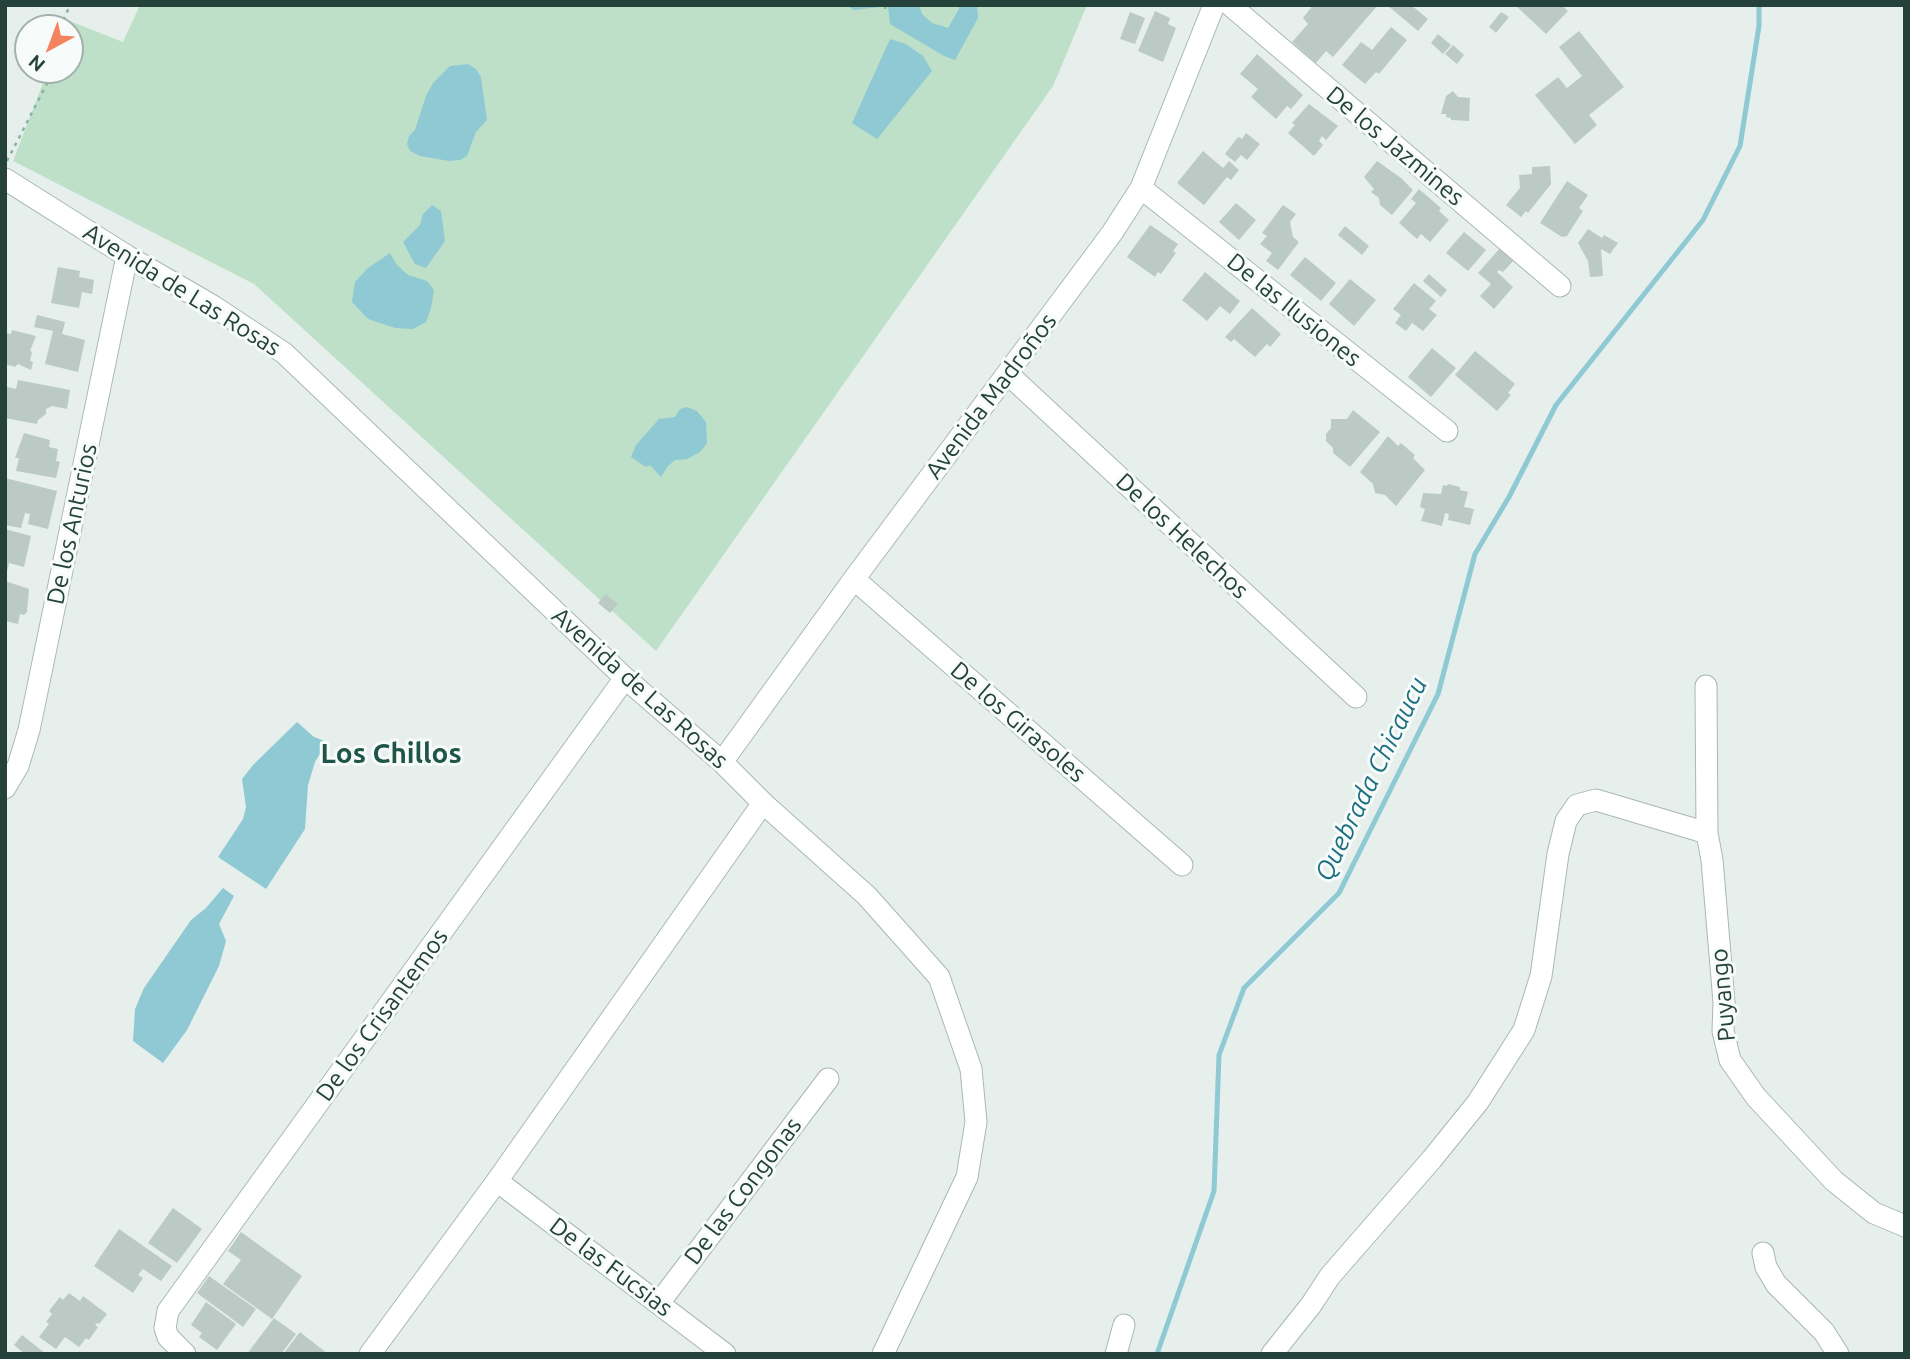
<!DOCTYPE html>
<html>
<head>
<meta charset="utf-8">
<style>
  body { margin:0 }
  #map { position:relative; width:1910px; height:1359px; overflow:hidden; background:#e6efeb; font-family:Ubuntu,sans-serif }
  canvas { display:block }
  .frame { position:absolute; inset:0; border:7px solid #24423a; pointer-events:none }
  .north { position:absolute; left:14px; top:14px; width:70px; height:70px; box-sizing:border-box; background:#f7fbf9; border:2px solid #a3b1ad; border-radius:50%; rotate:221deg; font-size:19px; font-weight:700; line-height:28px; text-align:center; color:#24423a }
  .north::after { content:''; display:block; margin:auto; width:24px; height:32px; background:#f4845f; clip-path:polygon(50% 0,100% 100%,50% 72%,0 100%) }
</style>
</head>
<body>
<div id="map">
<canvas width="1910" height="1359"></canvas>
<div class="frame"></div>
<div class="north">N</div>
</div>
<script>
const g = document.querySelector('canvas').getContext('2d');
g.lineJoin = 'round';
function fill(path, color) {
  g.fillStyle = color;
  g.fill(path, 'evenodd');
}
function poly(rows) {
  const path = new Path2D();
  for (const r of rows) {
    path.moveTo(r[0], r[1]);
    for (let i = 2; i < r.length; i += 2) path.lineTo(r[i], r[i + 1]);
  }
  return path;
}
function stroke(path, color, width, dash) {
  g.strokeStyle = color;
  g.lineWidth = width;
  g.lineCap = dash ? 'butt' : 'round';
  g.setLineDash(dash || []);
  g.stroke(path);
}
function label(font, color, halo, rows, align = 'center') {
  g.font = font + ' Ubuntu,sans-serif';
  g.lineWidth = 6;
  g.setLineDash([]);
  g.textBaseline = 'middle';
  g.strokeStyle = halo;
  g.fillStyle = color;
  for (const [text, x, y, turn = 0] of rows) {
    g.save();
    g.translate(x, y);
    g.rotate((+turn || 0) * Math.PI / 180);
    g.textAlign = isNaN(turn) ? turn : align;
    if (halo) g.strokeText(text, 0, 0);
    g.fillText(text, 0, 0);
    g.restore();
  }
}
fill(poly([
  [140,5,1087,5,1053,86,656,651,254,284,13,161,48,70,70,70,70,28,64,28,67,20,123,42]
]), '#bfe0c8');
fill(poly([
  [846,5,919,5,922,14,932,23,948,28,959,9,959,5,977,5,978,18,955,60,944,56,890,24,888,6,854,10],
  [890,39,906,44,923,56,932,71,877,139,852,123],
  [468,64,476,69,481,77,487,120,476,132,467,156,460,160,449,161,420,156,410,151,407,144,409,136,415,130,426,96,433,83,450,66],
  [432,205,441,211,445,241,426,268,415,264,403,242,420,225,423,214],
  [390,253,397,265,408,275,427,281,434,290,431,308,426,322,413,329,395,328,368,319,352,302,355,282,368,268],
  [687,407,697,411,706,422,707,443,700,452,687,459,675,460,668,466,661,477,650,465,646,467,631,457,636,445,659,419,675,417,680,409],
  [297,722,314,737,327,742,315,762,308,785,305,829,266,889,218,857,243,819,246,807,242,779,253,765],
  [223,888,234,896,219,924,226,941,219,966,187,1030,163,1063,133,1041,135,1009,144,988,191,920,206,908]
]), '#8ec9d4');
stroke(poly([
  [1157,1354,1214,1191,1219,1055,1244,988,1339,893,1438,694,1475,554,1509,497,1556,405,1703,220,1740,146,1759,26,1759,5]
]), '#8ec9d4', 5);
fill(poly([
  [1313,5,1378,5,1333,57,1326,51,1316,63,1292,42,1308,24,1303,18],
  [1387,5,1411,5,1428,19,1418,31],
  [1515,5,1562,5,1568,11,1546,34],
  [1155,11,1170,18,1168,24,1176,28,1163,62,1138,51],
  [1130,12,1145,18,1135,44,1120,39],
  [1501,12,1509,17,1496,33,1489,27],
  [1391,27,1407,40,1379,74,1376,72,1365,84,1342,65,1361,42,1372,50],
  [1579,31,1624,87,1589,115,1597,125,1575,144,1535,95,1558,77,1567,88,1582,76,1559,47],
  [1438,34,1451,45,1443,54,1431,43],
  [1453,45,1464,55,1457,64,1445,54],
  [1257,54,1303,95,1291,109,1287,106,1276,119,1251,97,1258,89,1240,74],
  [1453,91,1458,97,1470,98,1469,121,1451,120,1451,118,1446,117,1446,114,1441,114,1446,96],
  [1309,104,1338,126,1326,140,1322,136,1319,141,1323,145,1314,156,1288,133,1295,125,1292,123],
  [1246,133,1260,144,1247,160,1241,155,1235,162,1225,154,1238,137,1242,139],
  [1203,151,1223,168,1229,161,1239,170,1231,180,1227,177,1204,205,1177,183],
  [1377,161,1401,178,1413,190,1392,215,1380,205,1379,198,1371,192,1374,189,1364,177],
  [1550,166,1551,184,1528,213,1526,211,1521,217,1506,205,1520,188,1519,175,1532,174,1532,167],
  [1567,181,1588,195,1579,208,1583,211,1567,236,1562,237,1540,223],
  [1419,189,1441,208,1439,211,1449,220,1430,242,1421,234,1417,239,1399,223,1416,203,1411,199],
  [1236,203,1256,220,1239,240,1219,222],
  [1283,205,1296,214,1290,222,1293,237,1299,242,1278,270,1266,261,1272,253,1260,244,1267,236,1262,233],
  [1150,225,1178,244,1173,251,1176,253,1161,274,1158,272,1155,277,1127,257],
  [1345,226,1369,246,1362,255,1338,235],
  [1588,229,1602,238,1604,235,1618,243,1610,254,1601,249,1603,276,1590,277,1588,261,1578,243],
  [1464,232,1486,250,1468,271,1446,253],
  [1500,248,1514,260,1503,272,1499,270,1497,272,1513,287,1494,309,1480,296,1491,284,1478,273],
  [1305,257,1336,283,1321,301,1290,275],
  [58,267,80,271,79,277,94,280,92,294,82,292,79,308,51,303],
  [1205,272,1240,301,1230,314,1220,306,1207,321,1182,300],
  [1429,274,1447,290,1441,297,1423,281],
  [1350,279,1376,300,1354,326,1329,304],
  [1414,283,1436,301,1429,309,1437,315,1423,331,1412,323,1406,331,1395,323,1401,315,1393,309],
  [1252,308,1281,334,1270,347,1267,344,1255,357,1234,339,1231,342,1225,337],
  [37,315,65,322,62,334,85,340,78,372,45,364,53,331,34,327],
  [12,330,36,336,30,351,32,352,30,361,33,362,31,370,18,364,15,367,5,364,5,333,11,334],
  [1432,348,1456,368,1431,397,1408,377],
  [1475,351,1515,384,1508,393,1511,395,1497,411,1455,375],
  [18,380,70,390,67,409,52,406,46,409,46,414,38,420,37,424,5,418,7,387,16,389],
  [1353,410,1380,432,1350,467,1333,453,1333,448,1326,441,1326,434,1331,428,1331,419,1347,419],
  [24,433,50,440,49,447,58,449,56,461,60,462,56,478,16,471,19,458,15,458],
  [1388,436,1398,446,1401,443,1415,455,1413,458,1425,470,1396,506,1385,495,1375,493,1373,484,1360,472],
  [5,478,57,491,48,529,28,524,30,514,25,513,21,528,5,525],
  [1448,484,1460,487,1460,490,1468,492,1464,507,1474,509,1470,525,1448,520,1449,514,1445,513,1442,526,1421,521,1425,509,1420,507,1423,493,1441,494,1443,485,1447,486],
  [5,529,31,536,24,567,9,563,6,576],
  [5,581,29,589,27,612,24,615,20,614,18,624,5,621],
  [606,594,618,604,610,613,598,603],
  [173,1208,202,1229,177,1263,148,1243],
  [119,1229,172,1266,161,1281,143,1269,138,1275,143,1278,133,1293,94,1266],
  [241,1232,302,1276,272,1319,223,1284,241,1260,228,1251],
  [209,1276,256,1309,243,1327,197,1293],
  [69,1293,80,1301,83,1296,107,1314,99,1324,97,1323,95,1325,98,1327,89,1340,86,1338,79,1347,65,1337,56,1349,39,1337,49,1324,46,1322,52,1314,49,1311,60,1297,63,1300],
  [206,1302,236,1324,217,1350,199,1337,202,1333,191,1325],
  [274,1318,296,1334,281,1354,247,1354],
  [300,1332,328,1354,283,1354],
  [22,1335,46,1354,25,1354,14,1345]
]), '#bbcac4');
const minor = poly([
  [1230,5,1560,286],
  [5,179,127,256,213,306,284,353,625,678,722,762,763,803,867,896,939,977,971,1069,976,1122,967,1177,883,1354],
  [1141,188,1447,431],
  [1008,374,1356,697],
  [854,579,1182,865],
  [1706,686,1707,833,1712,860,1724,1002,1723,1031,1730,1060,1756,1097,1834,1181,1874,1213,1905,1226],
  [722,762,854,579,1112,233,1141,188,1214,5],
  [5,788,18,766,29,730,127,256],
  [497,1181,725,1354],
  [1763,1253,1766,1267,1776,1284,1824,1332,1838,1354],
  [659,1303,828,1079],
  [185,1354,168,1337,165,1328,168,1311,625,678],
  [370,1354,497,1181,763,803],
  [1116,1354,1124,1325],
  [1272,1354,1311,1305,1330,1276,1432,1159,1478,1102,1524,1030,1541,976,1558,854,1566,821,1577,805,1596,800,1707,833]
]);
stroke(minor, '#a8b8b2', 23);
stroke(poly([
  [885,9,886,5],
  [60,28,70,5],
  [7,161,54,70]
]), '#86b3a5', 2.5, [3.5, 5]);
stroke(minor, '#fff', 21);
label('24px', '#24423a', '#f7fbf9', [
  ["De los Jazmines",1395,146,40],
  ["Avenida de Las Rosas",182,290,32],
  ["De las Ilusiones",1294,310,39],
  ["Avenida Madroños",991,396,-53],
  ["De los Anturios",72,524,-78],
  ["De los Helechos",1182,536,43],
  ["Avenida de Las Rosas",640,688,42],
  ["De los Girasoles",1018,722,41],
  ["Puyango",1723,995,-95],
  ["De los Crisantemos",382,1015,-54],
  ["De las Congonas",743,1191,-53],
  ["De las Fucsias",611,1267,37]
]);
label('italic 26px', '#1c6f80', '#f7fbf9', [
  ["Quebrada Chicaucu",1371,779,-64]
]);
label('bold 28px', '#1f5548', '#f7fbf9', [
  ["Los Chillos",391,754]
]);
</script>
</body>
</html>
